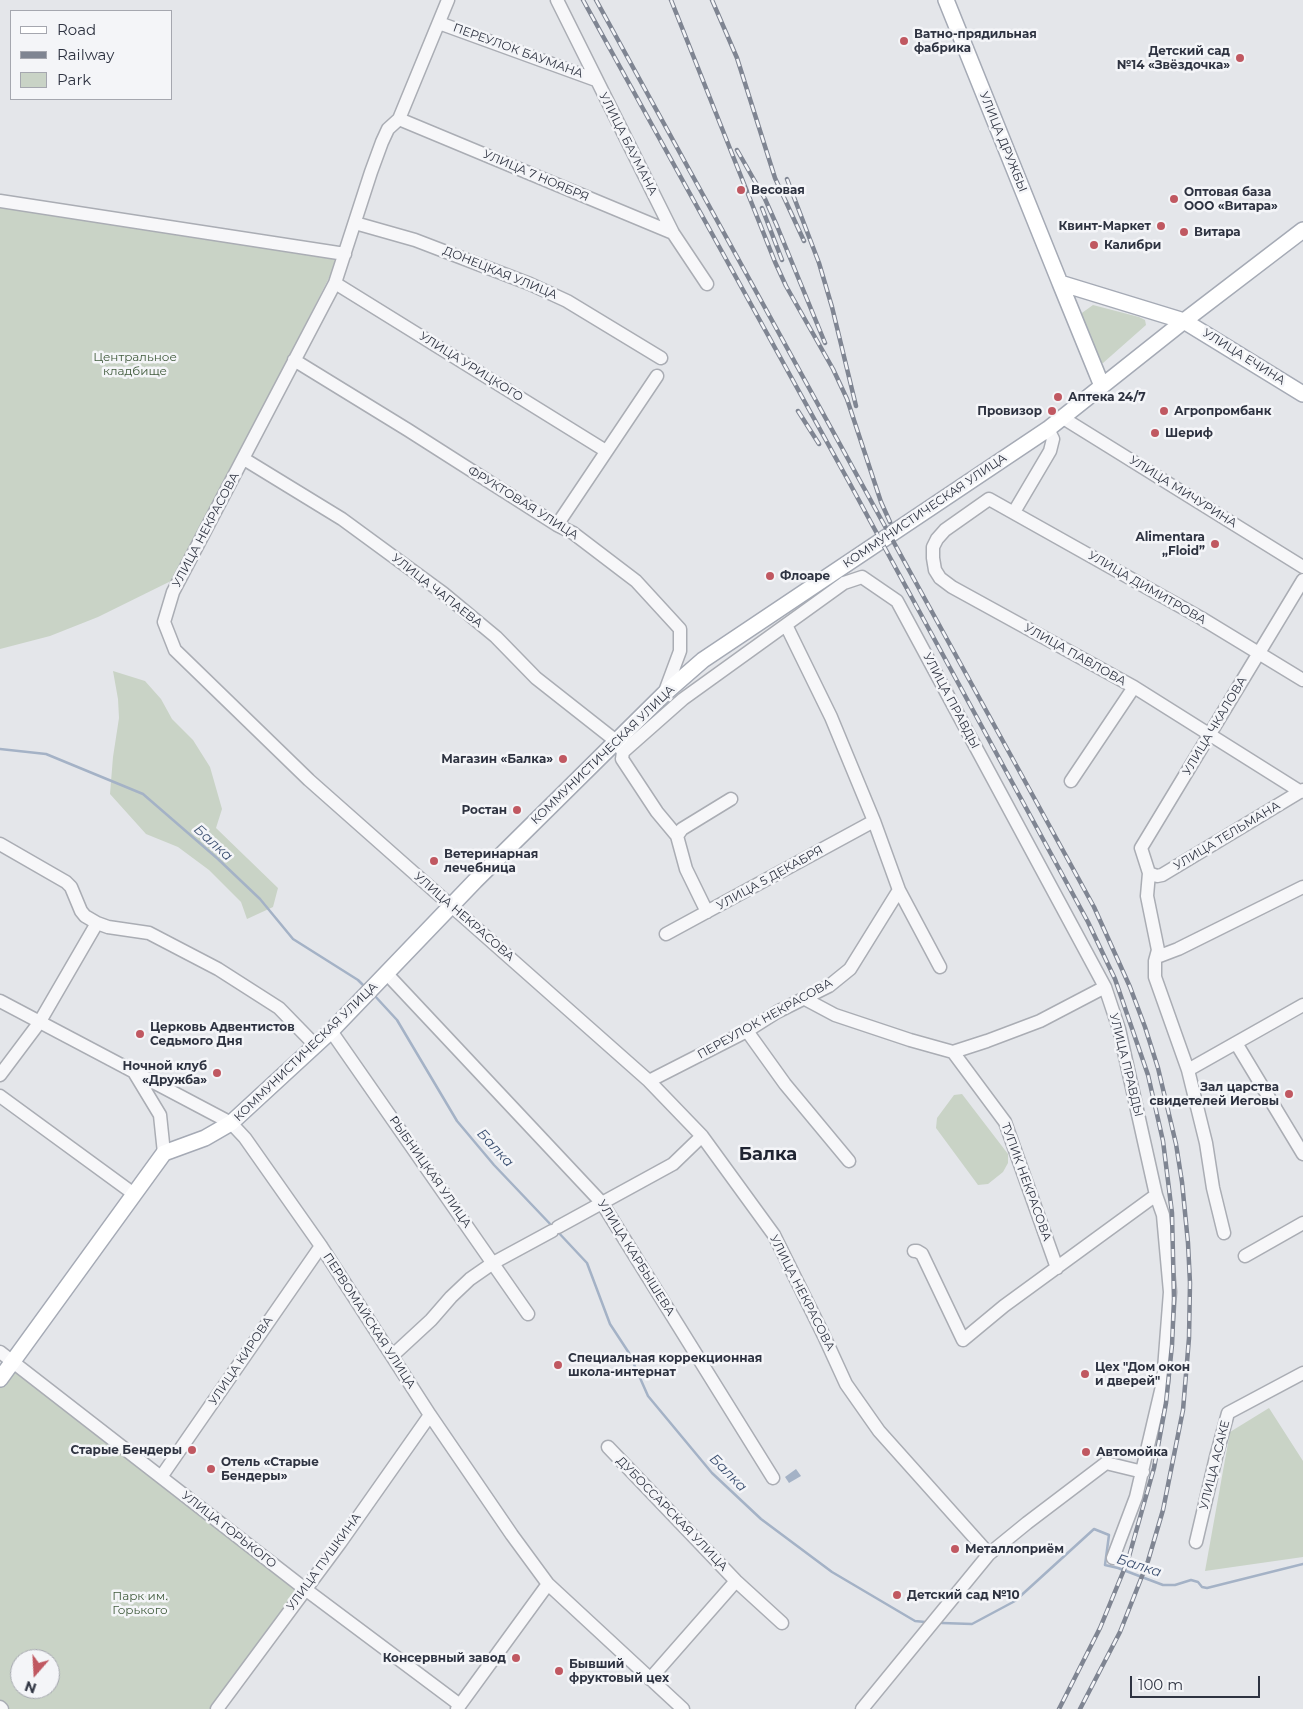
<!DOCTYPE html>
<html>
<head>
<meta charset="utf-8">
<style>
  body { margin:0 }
  #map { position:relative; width:1303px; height:1709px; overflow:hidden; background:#e4e6ea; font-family:Montserrat,sans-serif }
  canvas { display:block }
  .legend { position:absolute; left:10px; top:10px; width:162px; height:90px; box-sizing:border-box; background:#f4f5f8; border:1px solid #a5a7af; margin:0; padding:6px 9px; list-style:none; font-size:15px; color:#2e3341 }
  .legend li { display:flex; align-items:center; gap:10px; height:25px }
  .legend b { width:25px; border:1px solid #a5a7af }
  .north { position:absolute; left:10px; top:1649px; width:50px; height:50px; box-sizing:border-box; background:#f4f5f8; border:1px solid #a5a7af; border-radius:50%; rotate:199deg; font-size:14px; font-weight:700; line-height:20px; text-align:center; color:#2e3341 }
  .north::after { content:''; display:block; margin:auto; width:18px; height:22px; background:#c05861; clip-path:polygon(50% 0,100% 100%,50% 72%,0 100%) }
  .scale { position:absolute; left:1130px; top:1676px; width:130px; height:22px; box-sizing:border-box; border:2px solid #2e3341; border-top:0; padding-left:6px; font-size:15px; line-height:18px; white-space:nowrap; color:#2e3341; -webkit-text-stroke:4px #f4f5f8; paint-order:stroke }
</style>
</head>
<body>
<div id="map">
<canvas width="1303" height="1709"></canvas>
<ul class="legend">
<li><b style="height:6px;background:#fff"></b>Road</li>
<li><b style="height:6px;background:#7f8592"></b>Railway</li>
<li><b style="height:14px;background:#c9d3c6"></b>Park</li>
</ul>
<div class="north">N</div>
<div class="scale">100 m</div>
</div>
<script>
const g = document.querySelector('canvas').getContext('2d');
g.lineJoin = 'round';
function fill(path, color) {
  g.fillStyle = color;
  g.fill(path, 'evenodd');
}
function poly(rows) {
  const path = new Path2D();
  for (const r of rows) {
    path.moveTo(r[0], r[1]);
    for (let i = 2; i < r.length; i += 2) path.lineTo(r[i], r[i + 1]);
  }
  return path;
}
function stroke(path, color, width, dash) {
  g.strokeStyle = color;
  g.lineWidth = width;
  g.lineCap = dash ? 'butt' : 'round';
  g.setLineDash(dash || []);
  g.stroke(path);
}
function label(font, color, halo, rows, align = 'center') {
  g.font = font + ' Montserrat,sans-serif';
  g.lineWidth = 5;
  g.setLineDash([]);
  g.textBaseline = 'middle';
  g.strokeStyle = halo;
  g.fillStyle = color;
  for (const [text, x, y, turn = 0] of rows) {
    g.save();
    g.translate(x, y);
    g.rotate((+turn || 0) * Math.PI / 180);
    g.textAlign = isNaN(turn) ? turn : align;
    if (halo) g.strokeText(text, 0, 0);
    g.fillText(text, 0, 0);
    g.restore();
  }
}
fill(poly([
  [0,207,338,260,177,578,98,617,50,636,0,649],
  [1093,305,1139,317,1145,320,1146,325,1103,363,1100,363,1079,315],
  [113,671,145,681,161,699,172,719,193,740,210,767,222,809,216,828,278,888,273,907,247,919,241,902,209,870,178,847,146,834,110,794,113,757,119,718,118,699],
  [962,1094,1008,1154,1008,1163,1003,1172,988,1184,978,1185,936,1128,937,1118,954,1095],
  [12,1362,134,1464,298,1589,215,1709,2,1709,0,1707,0,1379],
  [20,1659,50,1659,50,1689,20,1689],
  [1269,1408,1303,1461,1303,1557,1205,1571,1230,1432]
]), '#c9d3c6');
fill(poly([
  [796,1469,801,1476,789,1483,785,1477]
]), '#a4b2c6');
stroke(poly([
  [0,749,46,754,143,794,218,859,260,899,293,939,358,980,366,988],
  [374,995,397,1020,457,1121,494,1165,553,1227],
  [557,1231,587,1263,610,1324,629,1353,648,1396,712,1473,761,1519,832,1572,915,1621,925,1622],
  [942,1623,972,1624,1015,1601,1094,1529,1109,1535,1105,1565,1118,1568,1163,1585,1175,1585,1191,1580,1198,1582,1202,1587,1207,1588,1303,1564]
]), '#a4b2c6', 2.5);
const minor = poly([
  [448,0,399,119,388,129,382,142,371,172,335,283,173,592,164,622,175,650,309,780,649,1081,702,1136,774,1235,824,1336,846,1384,879,1431,989,1554],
  [557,0,673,233,707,284],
  [439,23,596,80],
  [399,119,673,233],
  [0,201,345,254],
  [355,223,415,240,530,284,567,301,661,358],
  [335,283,606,451],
  [294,360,408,430,557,525,573,533,636,581,680,629,680,651,664,694],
  [1063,418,1303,567],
  [244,459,342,519,443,593,496,637,536,678,616,741,623,752,683,699,844,583,862,577,897,601,1105,987,1119,1029,1156,1195,1163,1215,1170,1292,1163,1382,1136,1497,1113,1558],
  [1014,512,1050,451,1053,439,1048,429],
  [557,525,657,376],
  [786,625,831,717,874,821,899,890,940,967],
  [623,752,622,759,657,812,677,836],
  [1071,781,1134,687],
  [1301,792,1134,687,952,587,940,578,935,570,933,558,933,547,937,539,945,530,989,499,1201,618,1303,680],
  [0,844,66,882,71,887,81,911,85,916,97,923,108,927,149,933,218,969,279,1008,316,1046],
  [1149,873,1147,896,1158,950,1155,961,1155,977,1188,1070,1206,1143,1213,1188,1224,1233],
  [1149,873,1141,848,1303,580],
  [1149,873,1157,876,1162,875,1303,790],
  [707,912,686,869,677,836,682,829,731,799],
  [666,934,874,821],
  [1157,957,1178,949,1303,887],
  [387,974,602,1203,773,1478],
  [805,999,835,1015,910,1040,953,1052,987,1041,1040,1021,1105,987],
  [0,1001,231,1123,245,1138,321,1246,430,1415,512,1535,548,1584,683,1709],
  [331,1031,528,1314],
  [747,1031,785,1084,849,1161],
  [1236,1043,1303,1154],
  [953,1052,1005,1122,1057,1268],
  [1188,1070,1303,1005],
  [134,1072,160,1115,164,1153],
  [0,1075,39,1023,97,923],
  [649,1081,747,1031,777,1012,829,986,850,969,899,890],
  [0,1096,134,1194],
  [558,1227,673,1164,702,1136],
  [914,1251,917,1251,922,1254,963,1340,1004,1306,1156,1195],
  [1245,1256,1303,1223],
  [0,1352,305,1589,460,1705],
  [392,1356,431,1320,451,1297,470,1279,493,1263,552,1231],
  [608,1447,736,1581,782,1623],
  [161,1477,321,1246],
  [1196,1542,1216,1457,1228,1413,1303,1373],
  [650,1679,736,1581],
  [0,1707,2,1709],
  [217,1709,340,1543,430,1415],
  [457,1709,548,1584],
  [862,1709,989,1554,1027,1523,1106,1463,1143,1472]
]);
const major = poly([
  [946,0,1060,283,1184,321,1303,394],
  [1060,283,1102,386],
  [0,1379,164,1153,205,1138,231,1123,331,1031,475,881,664,694,703,660,1048,429,1184,321,1303,230]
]);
stroke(minor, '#aaadb4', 15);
stroke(major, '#a5aab5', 18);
stroke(minor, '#f7f7f9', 12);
stroke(major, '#fff', 15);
const rail = poly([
  [583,0,849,482,1088,922,1115,979,1148,1075,1163,1141,1172,1213,1174,1299,1172,1345,1166,1403,1154,1468,1128,1560,1100,1628,1059,1709],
  [596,0,1094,907,1130,987,1145,1027,1158,1068,1176,1144,1182,1182,1188,1243,1190,1283,1189,1338,1183,1410,1163,1510,1148,1561,1120,1632,1080,1709],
  [671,0,775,262,786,286,833,369,847,399,881,502,890,522],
  [712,0,737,58,775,178,804,241],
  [737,150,765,199,777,226,825,343],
  [787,179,819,263,832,307,856,406],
  [762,208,782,260],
  [798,411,819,444]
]);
stroke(rail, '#7f8592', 4.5);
stroke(rail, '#f4f5f8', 2.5, [8]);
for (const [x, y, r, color] of [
  [904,41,5,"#c05861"],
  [1240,58,5,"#c05861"],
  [741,190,5,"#c05861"],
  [1174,199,5,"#c05861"],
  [1161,226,5,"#c05861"],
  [1184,232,5,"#c05861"],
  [1094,245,5,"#c05861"],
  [1058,397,5,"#c05861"],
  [1052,411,5,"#c05861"],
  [1164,411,5,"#c05861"],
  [1155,433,5,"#c05861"],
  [1215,544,5,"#c05861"],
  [770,576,5,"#c05861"],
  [563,759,5,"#c05861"],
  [517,810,5,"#c05861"],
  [434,861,5,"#c05861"],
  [140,1034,5,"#c05861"],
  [217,1073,5,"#c05861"],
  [1289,1094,5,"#c05861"],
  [558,1365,5,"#c05861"],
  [1085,1374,5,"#c05861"],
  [192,1450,5,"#c05861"],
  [1086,1452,5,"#c05861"],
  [211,1469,5,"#c05861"],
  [955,1549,5,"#c05861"],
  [897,1595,5,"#c05861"],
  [516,1658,5,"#c05861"],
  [559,1671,5,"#c05861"]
]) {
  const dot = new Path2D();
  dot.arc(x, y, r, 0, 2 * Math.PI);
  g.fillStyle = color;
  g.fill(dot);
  stroke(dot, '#f4f5f8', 2);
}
label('bold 12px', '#2e3341', '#f4f5f8', [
  ["Ватно-прядильная",914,34],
  ["фабрика",914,48],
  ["Детский сад",1230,51,"right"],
  ["№14 «Звёздочка»",1230,65,"right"],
  ["Весовая",751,190],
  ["Оптовая база",1184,192],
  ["ООО «Витара»",1184,206],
  ["Квинт-Маркет",1151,226,"right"],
  ["Витара",1194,232],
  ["Калибри",1104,245],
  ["Аптека 24/7",1068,397],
  ["Провизор",1042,411,"right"],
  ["Агропромбанк",1174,411],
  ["Шериф",1165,433],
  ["Alimentara",1205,537,"right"],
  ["„Floid”",1205,551,"right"],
  ["Флоаре",780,576],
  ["Магазин «Балка»",553,759,"right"],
  ["Ростан",507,810,"right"],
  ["Ветеринарная",444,854],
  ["лечебница",444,868],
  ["Церковь Адвентистов",150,1027],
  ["Седьмого Дня",150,1041],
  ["Ночной клуб",207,1066,"right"],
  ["«Дружба»",207,1080,"right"],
  ["Зал царства",1279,1087,"right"],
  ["свидетелей Иеговы",1279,1101,"right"],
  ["Специальная коррекционная",568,1358],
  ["школа-интернат",568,1372],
  ["Цех \"Дом окон",1095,1367],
  ["и дверей\"",1095,1381],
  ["Старые Бендеры",182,1450,"right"],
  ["Автомойка",1096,1452],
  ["Отель «Старые",221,1462],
  ["Бендеры»",221,1476],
  ["Металлоприём",965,1549],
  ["Детский сад №10",907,1595],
  ["Консервный завод",506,1658,"right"],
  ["Бывший",569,1664],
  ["фруктовый цех",569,1678]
], 'left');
label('12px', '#2e3341', '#f4f5f8', [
  ["ПЕРЕУЛОК БАУМАНА",518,51,20],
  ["УЛИЦА ДРУЖБЫ",1003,142,68],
  ["УЛИЦА БАУМАНА",628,144,63],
  ["УЛИЦА 7 НОЯБРЯ",536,176,23],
  ["ДОНЕЦКАЯ УЛИЦА",500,273,22],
  ["УЛИЦА ЕЧИНА",1244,357,32],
  ["УЛИЦА УРИЦКОГО",471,367,32],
  ["УЛИЦА МИЧУРИНА",1183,492,32],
  ["ФРУКТОВАЯ УЛИЦА",523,503,32],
  ["КОММУНИСТИЧЕСКАЯ УЛИЦА",925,511,-34],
  ["УЛИЦА НЕКРАСОВА",206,530,-62],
  ["УЛИЦА ДИМИТРОВА",1147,588,30],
  ["УЛИЦА ЧАПАЕВА",437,591,38],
  ["УЛИЦА ПАВЛОВА",1075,655,29],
  ["УЛИЦА ПРАВДЫ",951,701,62],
  ["УЛИЦА ЧКАЛОВА",1215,726,-59],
  ["КОММУНИСТИЧЕСКАЯ УЛИЦА",603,755,-44],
  ["УЛИЦА ТЕЛЬМАНА",1227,836,-31],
  ["УЛИЦА 5 ДЕКАБРЯ",770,878,-29],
  ["УЛИЦА НЕКРАСОВА",464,917,41],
  ["ПЕРЕУЛОК НЕКРАСОВА",765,1019,-29],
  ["КОММУНИСТИЧЕСКАЯ УЛИЦА",306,1052,-44],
  ["УЛИЦА ПРАВДЫ",1126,1065,76],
  ["РЫБНИЦКАЯ УЛИЦА",430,1172,55],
  ["ТУПИК НЕКРАСОВА",1026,1182,70],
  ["УЛИЦА КАРБЫШЕВА",636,1258,58],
  ["УЛИЦА НЕКРАСОВА",802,1293,63],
  ["ПЕРВОМАЙСКАЯ УЛИЦА",369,1321,57],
  ["УЛИЦА КИРОВА",241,1361,-56],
  ["УЛИЦА АСАКЕ",1215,1465,-76],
  ["ДУБОССАРСКАЯ УЛИЦА",672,1514,46],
  ["УЛИЦА ГОРЬКОГО",229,1530,38],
  ["УЛИЦА ПУШКИНА",324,1562,-54]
]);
label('12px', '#405b3c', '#f4f5f8', [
  ["Центральное",135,357],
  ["кладбище",135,371],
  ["Парк им.",140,1596],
  ["Горького",140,1610]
]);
label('italic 14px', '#3c5071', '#f4f5f8', [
  ["Балка",213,843,42],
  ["Балка",495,1148,47],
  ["Балка",728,1473,45],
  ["Балка",1139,1566,18]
]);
label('bold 18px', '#1f2432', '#f4f5f8', [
  ["Балка",768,1155]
]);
</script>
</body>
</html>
